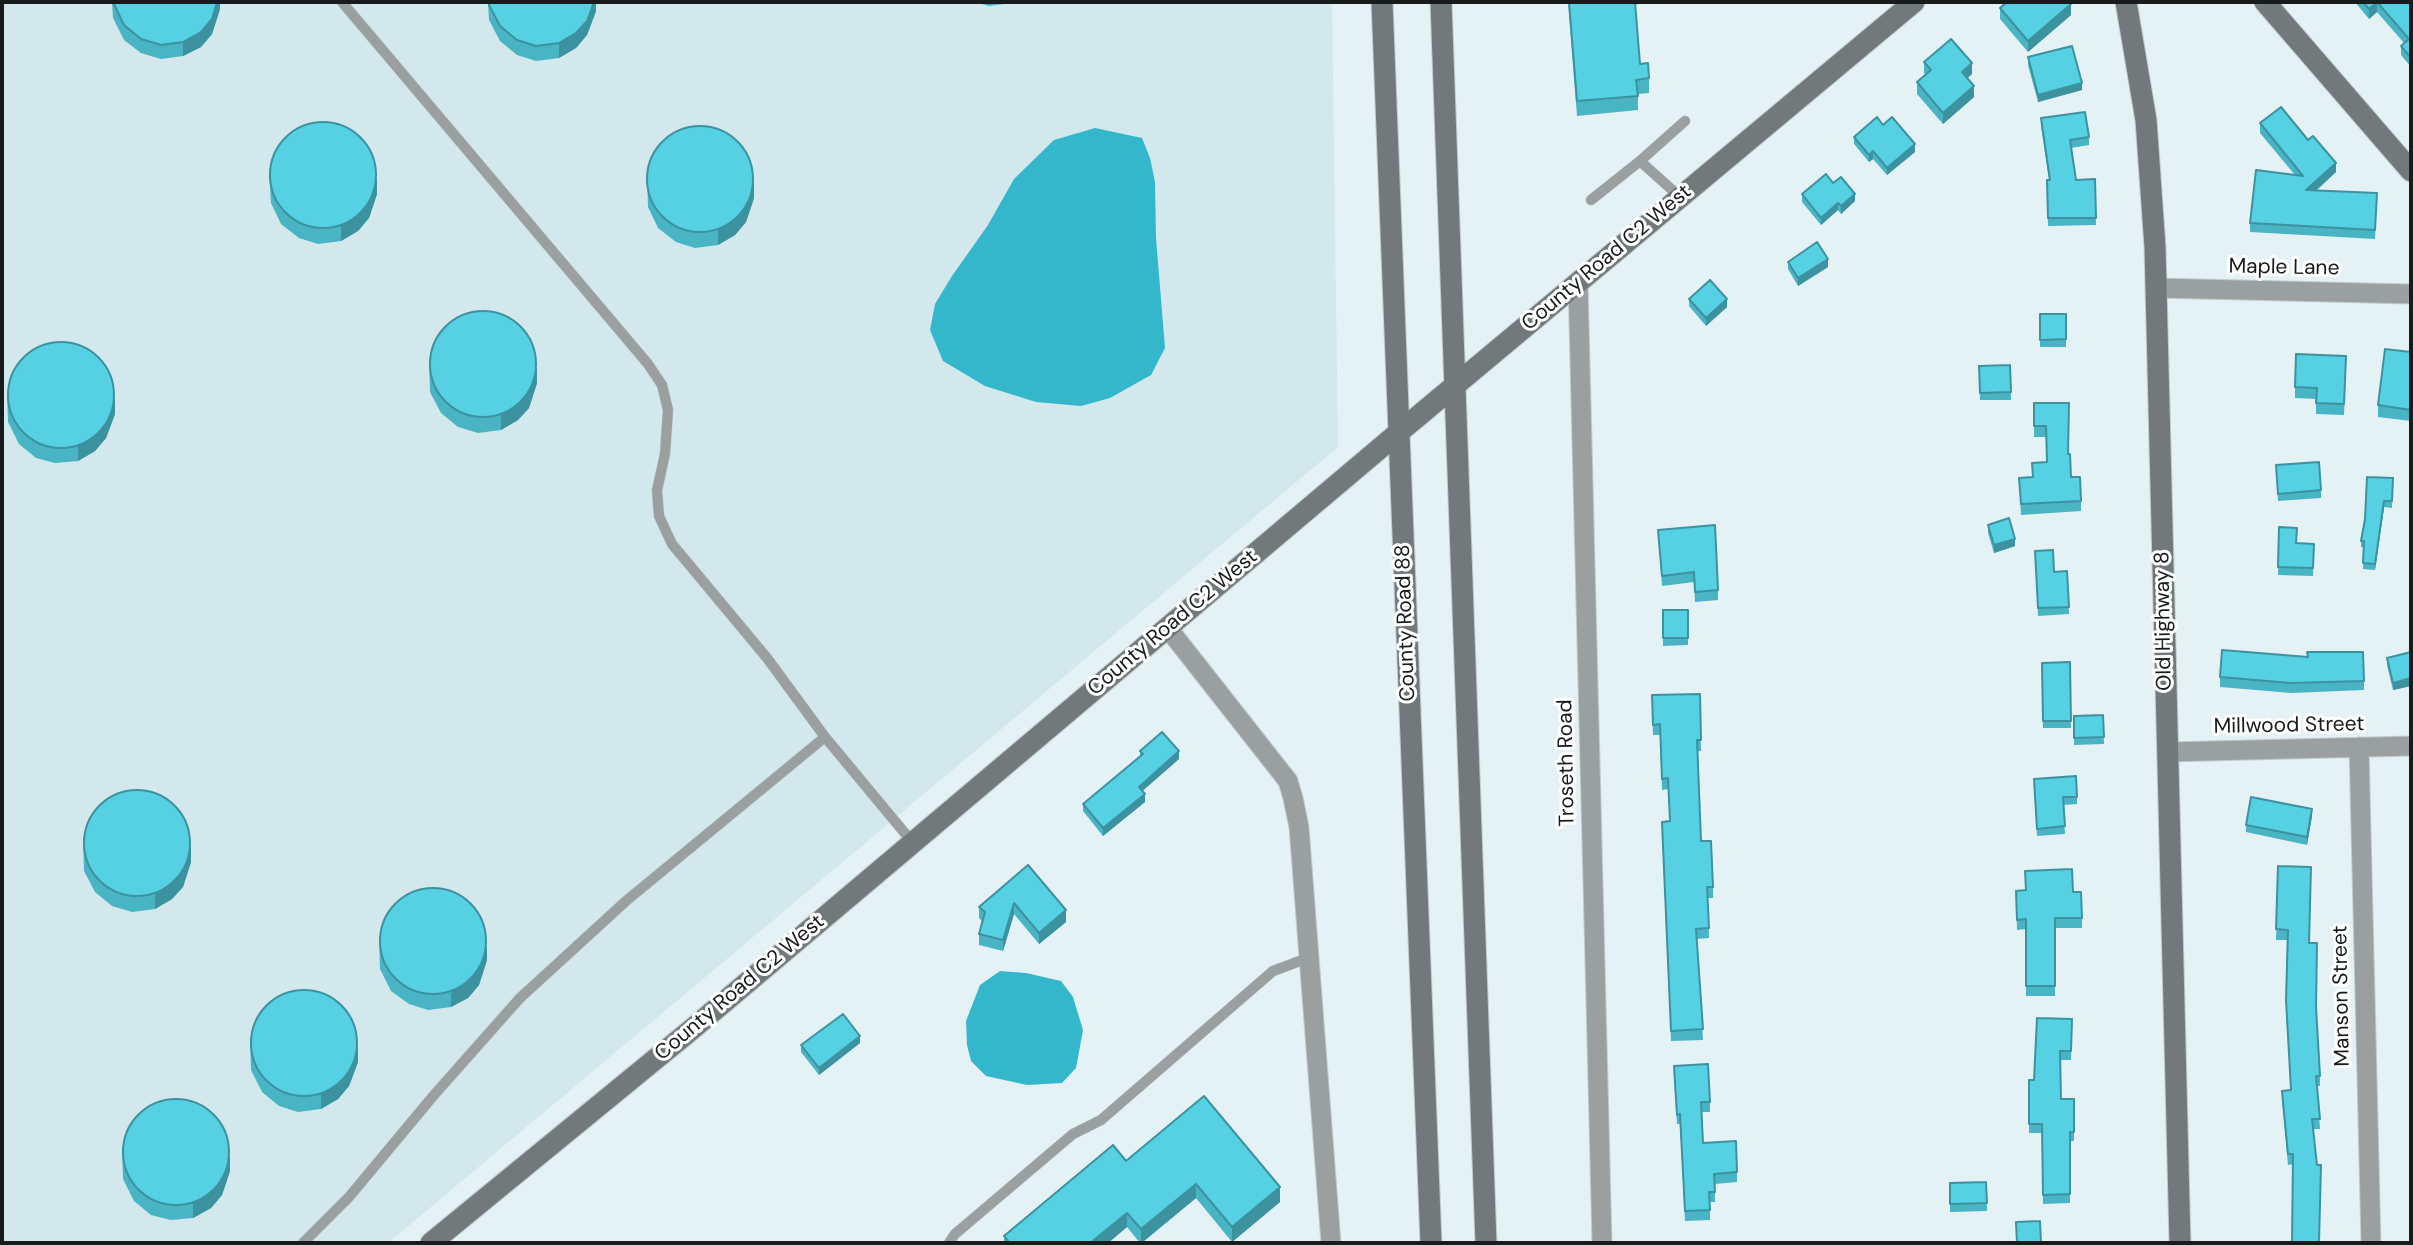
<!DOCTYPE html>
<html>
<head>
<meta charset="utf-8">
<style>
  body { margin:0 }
  #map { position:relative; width:2413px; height:1245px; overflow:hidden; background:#e5f2f5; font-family:"DM Sans",sans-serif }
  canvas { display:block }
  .frame { position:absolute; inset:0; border:4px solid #171b1c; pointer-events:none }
</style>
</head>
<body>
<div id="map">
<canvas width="2413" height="1245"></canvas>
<div class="frame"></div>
</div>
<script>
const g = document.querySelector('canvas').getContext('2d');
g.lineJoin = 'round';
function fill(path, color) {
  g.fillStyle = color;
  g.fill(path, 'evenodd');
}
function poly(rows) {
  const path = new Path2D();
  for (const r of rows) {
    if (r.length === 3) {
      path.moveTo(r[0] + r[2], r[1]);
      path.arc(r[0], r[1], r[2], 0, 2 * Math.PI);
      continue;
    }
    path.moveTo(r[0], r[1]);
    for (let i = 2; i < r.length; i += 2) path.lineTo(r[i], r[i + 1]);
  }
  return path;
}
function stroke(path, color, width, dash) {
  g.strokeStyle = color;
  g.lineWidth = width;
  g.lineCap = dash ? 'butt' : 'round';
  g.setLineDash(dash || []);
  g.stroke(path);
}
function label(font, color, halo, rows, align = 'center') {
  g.font = font + ' "DM Sans",sans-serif';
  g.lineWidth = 6;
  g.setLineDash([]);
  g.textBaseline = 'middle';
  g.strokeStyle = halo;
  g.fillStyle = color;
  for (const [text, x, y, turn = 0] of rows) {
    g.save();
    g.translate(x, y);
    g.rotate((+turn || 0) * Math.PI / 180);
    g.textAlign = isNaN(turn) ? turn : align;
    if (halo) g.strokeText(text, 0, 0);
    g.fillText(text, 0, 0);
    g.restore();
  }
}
fill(poly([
  [2,2,1332,2,1338,447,388,1243,2,1243]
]), '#d2e8ec');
fill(poly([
  [1095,128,1142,138,1150,158,1155,182,1156,238,1165,348,1151,375,1110,398,1081,406,1036,402,985,386,943,361,930,330,935,304,952,276,988,225,1014,179,1054,140],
  [1000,971,1026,973,1061,981,1073,997,1083,1030,1076,1068,1062,1083,1027,1085,986,1076,971,1061,967,1045,966,1021,980,985]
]), '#34b7ca');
const lane = poly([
  [342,2,648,364,662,385,668,410,665,454,657,490,659,516,672,544,767,658,825,737],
  [1640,161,1685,121],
  [1591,200,1640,161,1680,197],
  [303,1243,349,1197,434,1095,520,998,626,901,825,737,913,843],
  [949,1243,955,1234,1073,1134,1101,1120,1273,971,1308,958]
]);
const street = poly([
  [1578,283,1602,1243],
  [2156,288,2411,294],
  [1167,627,1288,781,1293,798,1299,827,1331,1243],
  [2359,747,2371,1243],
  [2168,752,2411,746]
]);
const secondary = poly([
  [1382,2,1431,1243],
  [1441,2,1486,1243],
  [2126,2,2146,120,2155,247,2180,1243],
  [2265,2,2411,171],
  [431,1243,691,1030,1398,433,1914,2]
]);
stroke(lane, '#c0cbce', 11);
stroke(street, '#c0cbce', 21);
stroke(secondary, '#c0cbce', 23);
stroke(lane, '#9aa0a0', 10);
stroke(street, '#9aa0a0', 19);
stroke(secondary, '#72797b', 21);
fill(poly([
  [112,2,220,2,220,9,212,34,201,47,183,56,161,59,141,53,124,40,113,18],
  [488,2,596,2,596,11,587,35,576,48,559,58,536,61,517,55,500,41,489,20],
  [975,2,1014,2,1011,3,989,6],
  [1568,2,1639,2,1639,4,1635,5,1640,64,1649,78,1649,93,1638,94,1638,110,1577,116],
  [2355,2,2411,2,2411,67,2401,55,2401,46,2404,43,2377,12,2369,19],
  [2000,8,2071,15,2028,52,2000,19],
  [2028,57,2082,90,2038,102,2028,65],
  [1924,62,1972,74,1967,78,1974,97,1943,124,1917,94,1917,82,1926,75,1924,73],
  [2041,118,2089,137,2089,145,2071,148,2076,180,2095,179,2096,225,2048,226,2047,180,2049,180,2041,126],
  [2260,123,2308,140,2336,172,2316,191,2377,193,2375,239,2250,232,2250,223,2295,175,2260,133],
  [1854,137,1915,152,1887,175,1873,159,1869,162,1854,144],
  [269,170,377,194,369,218,358,231,341,241,318,244,299,238,281,224,271,203],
  [647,174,754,198,746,222,735,235,718,245,695,248,676,242,658,228,648,207],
  [1802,194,1855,201,1841,214,1838,210,1821,225,1802,202],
  [1788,262,1828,267,1798,286,1788,269],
  [1689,299,1727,307,1706,326,1689,306],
  [2040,314,2066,314,2066,347,2040,347],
  [2411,352,2411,421,2378,417,2378,405],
  [429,359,537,383,529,408,518,420,501,430,478,433,458,427,441,413,430,392],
  [2010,365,2011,400,1980,400,1979,366],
  [2346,367,2344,415,2316,414,2316,399,2295,398,2295,387],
  [7,390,115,414,106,438,95,451,78,461,55,463,36,458,19,444,8,422],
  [2034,403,2068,454,2071,477,2081,501,2081,511,2021,515,2019,478,2032,477,2047,462,2046,437,2034,437],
  [2276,465,2321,490,2321,498,2278,501],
  [2393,478,2392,508,2384,507,2375,570,2363,569,2364,547,2361,547,2361,541],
  [1988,525,2015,546,1994,553,1988,533],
  [2279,527,2296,543,2314,544,2313,576,2278,575],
  [1658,530,1718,590,1718,600,1695,602,1694,582,1662,586],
  [2035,551,2054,572,2067,571,2069,614,2038,616],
  [1663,610,1688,610,1688,645,1663,646],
  [2411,652,2411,686,2393,690,2387,665,2387,658],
  [2070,662,2071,728,2043,728,2042,663],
  [2220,677,2364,681,2364,690,2291,693,2220,687],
  [1700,694,1701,751,1698,751,1701,841,1713,887,1713,898,1708,898,1709,938,1697,939,1703,1040,1671,1041,1662,832,1670,821,1668,789,1662,790,1660,735,1653,735,1652,695],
  [2103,715,2104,744,2074,745,2074,716],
  [1140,751,1179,759,1142,791,1145,802,1103,836,1083,811,1083,804,1140,756],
  [2034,786,2077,797,2077,804,2063,805,2065,834,2037,836],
  [2312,816,2307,845,2246,832,2246,825],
  [83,838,191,862,183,887,172,899,155,909,132,912,112,906,95,892,84,871],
  [1028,865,1066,922,1039,944,1014,914,1003,951,979,945,979,934,982,921,979,918,979,907],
  [2278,866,2309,943,2316,1010,2320,1076,2320,1086,2317,1086,2320,1129,2313,1129,2293,1164,2288,1165,2282,1101,2282,1091,2291,1090,2286,1010,2287,940,2276,940],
  [2016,891,2073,892,2082,918,2082,928,2055,928,2055,996,2026,996,2026,929,2017,930],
  [379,936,487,960,479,985,468,998,451,1007,428,1010,409,1004,391,991,380,969],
  [2072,1019,2071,1060,2060,1060,2061,1099,2074,1099,2074,1141,2070,1141,2070,1203,2043,1204,2042,1133,2029,1133,2029,1080,2034,1080],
  [250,1038,358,1062,349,1086,338,1099,321,1109,298,1112,279,1106,262,1092,251,1070],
  [860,1043,819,1075,801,1052,801,1045],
  [1674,1076,1710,1102,1710,1112,1702,1112,1703,1143,1737,1172,1737,1182,1715,1184,1715,1202,1710,1202,1710,1220,1685,1221,1680,1124,1677,1124],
  [122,1147,230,1171,222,1195,211,1208,193,1218,171,1220,151,1215,134,1201,123,1179],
  [1126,1161,1280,1202,1232,1242,1196,1198,1142,1243,1140,1243,1127,1227,1108,1243,1004,1243,1004,1236],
  [1986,1182,1987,1211,1950,1212,1950,1183]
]), '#49b4c3');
fill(poly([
  [217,2,220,2,220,9,212,34,201,47,183,56,183,42],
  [594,2,596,2,596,11,587,35,576,48,559,58,559,43],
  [2377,2,2377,12,2369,19,2369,9],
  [2071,4,2071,15,2028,52,2028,41],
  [1972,63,1972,74,1962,83,1962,72],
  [2082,83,2082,90,2038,102,2038,95],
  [1974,86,1974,97,1943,124,1943,113],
  [1915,144,1915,152,1887,175,1887,168],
  [1873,151,1873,159,1869,162,1869,155],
  [2336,163,2336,172,2306,199,2306,190],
  [377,179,377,194,369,218,358,231,341,241,341,226],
  [754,183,754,198,746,222,735,235,718,245,718,230],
  [1855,194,1855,201,1841,214,1841,206],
  [1838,203,1838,210,1821,225,1821,218],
  [1828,259,1828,267,1798,286,1798,278],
  [1727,299,1727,307,1706,326,1706,318],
  [537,368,537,383,529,408,518,420,501,430,501,415],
  [115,399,115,414,106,438,95,451,78,461,78,446],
  [2384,501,2384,507,2375,570,2375,564],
  [2015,539,2015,546,1994,553,1994,545],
  [2411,678,2411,686,2393,690,2393,683],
  [1179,751,1179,759,1139,794,1139,787],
  [1145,794,1145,802,1103,836,1103,828],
  [2312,809,2312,816,2307,845,2307,837],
  [191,847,191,862,183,887,172,899,155,909,155,895],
  [1014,903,1014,914,1003,951,1003,940],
  [1066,910,1066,922,1039,944,1039,933],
  [487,946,487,960,479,985,468,998,451,1007,451,993],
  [860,1036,860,1043,819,1075,819,1068],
  [358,1047,358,1062,349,1086,338,1099,321,1109,321,1094],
  [230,1156,230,1171,222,1195,211,1208,193,1218,193,1203],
  [1196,1184,1196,1198,1141,1243,1141,1229],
  [1280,1187,1280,1202,1232,1242,1232,1227],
  [1127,1213,1127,1227,1108,1243,1090,1243]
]), '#3c929f');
const building = poly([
  [113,2,217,2,212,19,201,32,183,42,161,45,141,39,124,25,113,2],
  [489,2,594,2,587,21,576,33,559,43,536,46,517,40,500,26,489,5,489,2],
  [1569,2,1635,2,1640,64,1648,63,1649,78,1636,80,1638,96,1577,101,1569,2],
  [2007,2,2070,2,2071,4,2028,41,2000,8,2007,2],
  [2363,2,2411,2,2411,58,2401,46,2409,39,2377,2,2369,9,2363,2],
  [1951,39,1972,63,1962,72,1974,86,1943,113,1917,82,1931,70,1924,62,1951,39],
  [2072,46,2082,83,2038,95,2028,57,2072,46],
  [2281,107,2308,140,2313,136,2336,163,2306,190,2377,193,2375,230,2250,223,2256,170,2303,176,2260,123,2281,107],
  [2085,112,2089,137,2070,140,2076,180,2095,179,2096,218,2048,218,2047,180,2050,180,2041,118,2085,112],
  [1877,117,1883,125,1892,117,1915,144,1887,168,1873,151,1869,155,1854,137,1877,117],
  [323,175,53],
  [700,179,53],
  [1826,174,1833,183,1841,177,1855,194,1841,206,1838,203,1821,218,1802,194,1826,174],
  [1817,242,1828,259,1798,278,1788,262,1817,242],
  [1710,280,1727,299,1706,318,1689,299,1710,280],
  [483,364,53],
  [2040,314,2066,314,2066,339,2040,340,2040,314],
  [61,395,53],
  [2385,349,2411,352,2411,410,2378,405,2385,349],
  [2296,354,2346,356,2344,404,2316,403,2317,388,2295,387,2296,354],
  [2010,365,2011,392,1980,393,1979,366,2010,365],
  [2034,403,2069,403,2068,454,2070,454,2071,477,2080,477,2081,501,2021,504,2019,478,2033,477,2032,463,2047,462,2046,426,2034,426,2034,403],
  [2319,462,2321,490,2278,494,2276,465,2319,462],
  [2367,477,2393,478,2392,501,2384,501,2375,564,2363,563,2364,541,2361,541,2365,519,2367,477],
  [2009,518,2015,539,1994,545,1988,525,2009,518],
  [1715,525,1718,590,1695,592,1694,572,1662,576,1658,530,1715,525],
  [2279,527,2297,528,2296,543,2314,544,2313,568,2278,567,2279,527],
  [2053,550,2054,572,2067,571,2069,607,2038,608,2035,551,2053,550],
  [1663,610,1688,610,1688,638,1663,638,1663,610],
  [2222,650,2308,657,2307,652,2363,652,2364,681,2291,683,2220,677,2222,650],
  [2411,652,2411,678,2393,683,2387,658,2411,652],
  [2070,662,2071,721,2043,721,2042,663,2070,662],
  [1700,694,1701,740,1697,740,1701,841,1711,841,1713,887,1707,887,1709,928,1696,929,1703,1029,1671,1031,1662,822,1670,821,1668,778,1662,779,1660,724,1653,725,1652,695,1700,694],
  [2103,715,2104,737,2074,738,2074,716,2103,715],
  [1162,732,1179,751,1139,787,1145,794,1103,828,1083,804,1143,754,1140,751,1162,732],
  [2076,776,2077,797,2063,797,2065,826,2037,829,2034,779,2076,776],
  [137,843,53],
  [2251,797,2312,809,2307,837,2246,825,2251,797],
  [1028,865,1066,910,1039,933,1014,903,1003,940,979,934,985,912,979,907,1028,865],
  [2278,866,2311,867,2309,943,2317,943,2316,1007,2320,1076,2316,1076,2320,1119,2312,1119,2317,1165,2321,1165,2319,1243,2292,1243,2293,1154,2288,1154,2282,1091,2291,1090,2286,1000,2288,930,2276,929,2278,866],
  [2072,869,2073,892,2081,892,2082,918,2055,918,2055,986,2026,986,2026,919,2017,920,2016,891,2026,890,2025,871,2072,869],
  [433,941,53],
  [304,1043,53],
  [843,1014,860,1036,819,1068,801,1045,843,1014],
  [2037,1018,2072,1019,2071,1051,2060,1051,2061,1099,2074,1099,2074,1132,2070,1132,2070,1194,2043,1195,2042,1124,2029,1124,2029,1080,2034,1080,2037,1018],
  [1708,1064,1710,1102,1701,1102,1703,1143,1736,1141,1737,1172,1714,1174,1715,1192,1709,1192,1710,1210,1685,1211,1680,1114,1677,1115,1674,1066,1708,1064],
  [1204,1096,1280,1187,1232,1227,1196,1184,1141,1229,1127,1213,1090,1243,1010,1243,1004,1236,1113,1145,1126,1161,1204,1096],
  [176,1152,53],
  [1986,1182,1987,1203,1950,1204,1950,1183,1986,1182],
  [2040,1221,2041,1243,2017,1243,2016,1222,2040,1221]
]);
fill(building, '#55d1e3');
stroke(building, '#3c929f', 2);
label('21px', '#171b1c', '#fff', [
  ["County Road C2 West",1607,258,-40],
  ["Maple Lane",2284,268,1],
  ["Old Highway 8",2164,621,-91],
  ["County Road C2 West",1173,623,-40],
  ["County Road 88",1406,623,-92],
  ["Millwood Street",2289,726,-1],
  ["Troseth Road",1567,763,-91],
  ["County Road C2 West",740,988,-40],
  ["Manson Street",2342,996,-91]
]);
</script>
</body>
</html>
